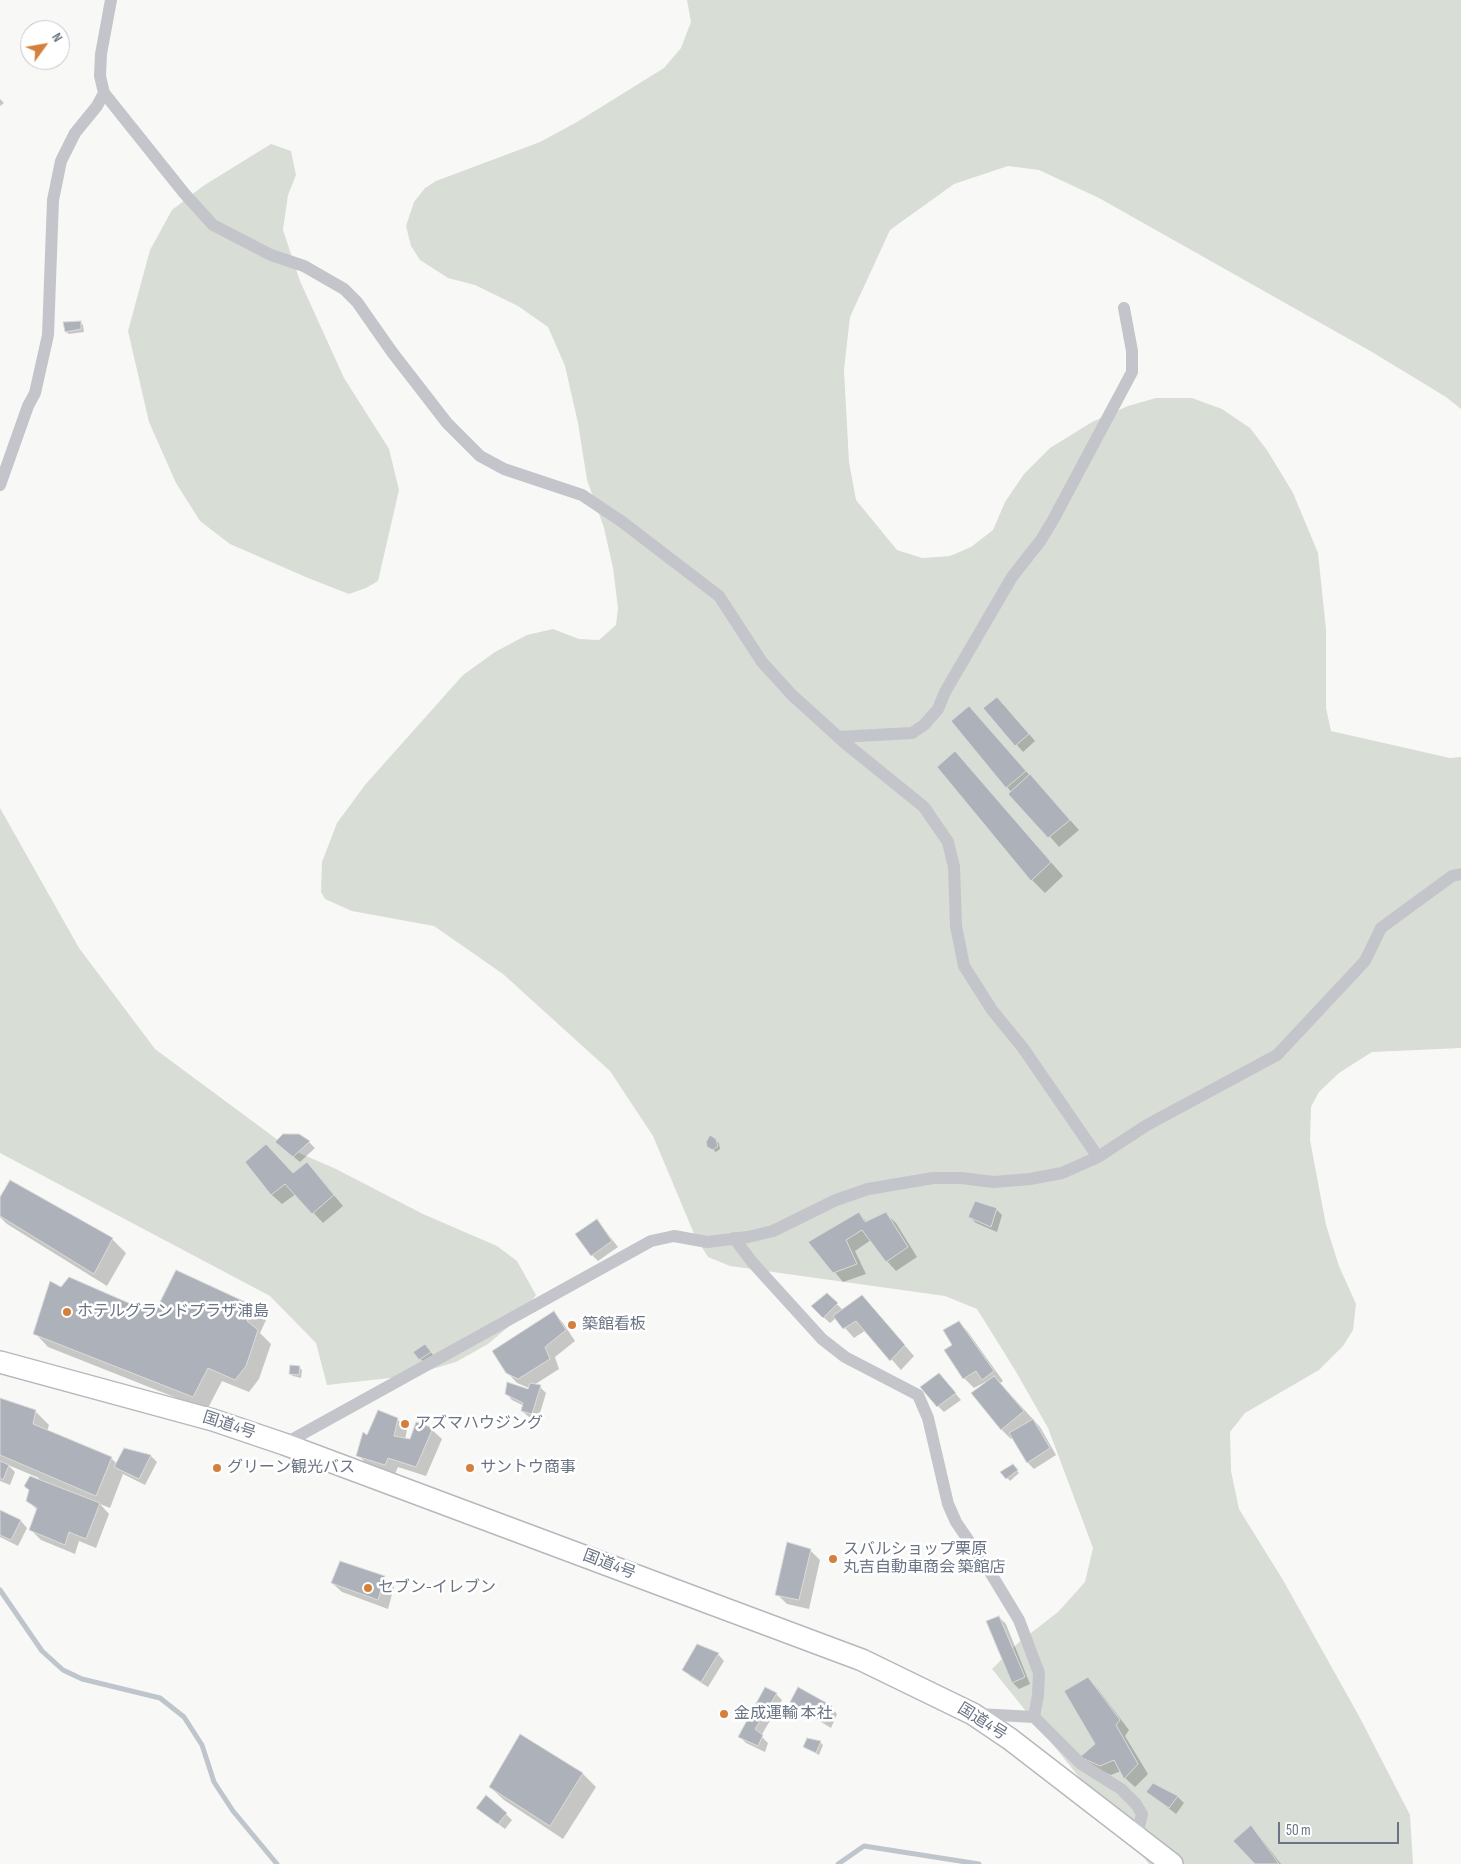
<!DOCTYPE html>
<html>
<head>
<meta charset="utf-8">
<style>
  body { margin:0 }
  #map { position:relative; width:1461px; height:1864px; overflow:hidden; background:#f8f9f7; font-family:"Sofia Sans Condensed",sans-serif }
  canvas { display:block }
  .north { position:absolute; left:20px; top:20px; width:50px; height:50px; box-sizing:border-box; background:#fff; border:1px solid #c4c7ce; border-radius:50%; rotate:58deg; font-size:14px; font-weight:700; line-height:20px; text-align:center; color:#6b7485 }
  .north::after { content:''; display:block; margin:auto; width:18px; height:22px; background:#d4803c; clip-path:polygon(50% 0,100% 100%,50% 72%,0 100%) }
  .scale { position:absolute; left:1278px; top:1822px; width:121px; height:22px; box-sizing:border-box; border:2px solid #6b7485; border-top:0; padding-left:6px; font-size:15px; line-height:18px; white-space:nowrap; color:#6b7485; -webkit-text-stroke:4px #fff; paint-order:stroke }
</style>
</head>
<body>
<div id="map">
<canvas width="1461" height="1864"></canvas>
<div class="north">N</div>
<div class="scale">50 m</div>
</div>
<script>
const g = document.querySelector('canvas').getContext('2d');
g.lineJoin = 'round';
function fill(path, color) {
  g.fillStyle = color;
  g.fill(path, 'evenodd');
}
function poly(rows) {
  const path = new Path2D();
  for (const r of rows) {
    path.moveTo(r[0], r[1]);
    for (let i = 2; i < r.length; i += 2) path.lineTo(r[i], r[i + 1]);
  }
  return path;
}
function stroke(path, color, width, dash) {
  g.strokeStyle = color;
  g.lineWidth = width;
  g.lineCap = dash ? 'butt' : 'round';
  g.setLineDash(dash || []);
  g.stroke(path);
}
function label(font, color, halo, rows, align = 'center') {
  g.font = font + ' "Sofia Sans Condensed","Noto Sans JP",sans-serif';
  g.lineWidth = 5;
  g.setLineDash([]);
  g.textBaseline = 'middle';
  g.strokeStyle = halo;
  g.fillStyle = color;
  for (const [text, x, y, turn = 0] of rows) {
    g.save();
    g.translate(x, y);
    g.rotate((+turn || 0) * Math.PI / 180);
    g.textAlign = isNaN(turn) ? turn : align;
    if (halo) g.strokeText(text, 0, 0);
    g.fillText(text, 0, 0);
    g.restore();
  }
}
fill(poly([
  [687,0,1461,0,1461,409,1446,397,1372,352,1099,198,1039,170,1008,166,954,184,890,230,850,317,844,370,849,462,856,500,897,550,922,558,950,556,971,547,993,530,1005,502,1024,474,1050,448,1092,422,1128,406,1156,398,1192,398,1222,409,1250,428,1267,450,1293,493,1318,553,1326,629,1326,708,1331,731,1450,758,1461,757,1461,1048,1372,1052,1339,1073,1319,1092,1311,1107,1310,1140,1326,1225,1339,1266,1356,1304,1353,1330,1343,1346,1319,1370,1245,1413,1230,1432,1231,1471,1239,1509,1283,1580,1360,1718,1410,1815,1413,1864,1149,1864,992,1669,1018,1643,1058,1612,1085,1582,1093,1548,1048,1428,1015,1370,977,1309,945,1296,730,1266,708,1257,695,1236,653,1136,610,1071,503,974,434,926,352,911,325,899,321,892,322,862,337,823,365,785,463,675,495,652,527,635,553,629,579,639,599,640,616,625,618,608,613,568,604,528,587,480,578,423,565,366,548,327,518,306,475,285,448,278,420,260,411,246,406,226,414,202,425,188,436,181,540,142,577,122,664,68,681,48,691,22],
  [271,144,291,151,296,175,288,195,283,230,300,281,344,378,389,449,399,490,378,581,366,588,349,594,308,578,230,544,200,521,176,483,149,422,128,331,150,250,172,210,203,186],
  [0,808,79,948,155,1049,290,1149,336,1169,423,1214,497,1246,517,1261,536,1295,520,1317,488,1344,456,1362,408,1376,327,1385,316,1343,270,1296,0,1153]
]), '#d8ddd6');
fill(poly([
  [0,99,4,103,0,106],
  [80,322,83,325,84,332,69,334,66,332],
  [1004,705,1035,741,1023,752,985,708],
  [978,718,1079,830,1059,847,1007,787],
  [955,752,1063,876,1045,893,1032,880,939,767],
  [715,1140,719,1143,720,1149,716,1152,708,1146],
  [309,1142,315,1148,300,1162,283,1148],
  [247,1162,294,1174,307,1163,343,1206,323,1223,296,1194,282,1204,272,1195],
  [10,1181,112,1239,126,1253,107,1286,7,1224,0,1217,0,1200],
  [996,1209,1002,1215,997,1232,976,1223,969,1216],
  [858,1213,867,1222,886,1214,896,1223,917,1257,896,1271,887,1261,871,1240,855,1251,866,1274,843,1282,810,1242],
  [597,1220,618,1247,598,1261,592,1255],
  [827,1295,843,1310,862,1296,914,1356,901,1370,866,1330,854,1338,836,1318,830,1323,812,1307],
  [253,1307,266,1320,260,1333,271,1344,259,1379,249,1392,222,1381,207,1410,48,1347,35,1333,155,1315],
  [554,1313,563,1323,575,1341,555,1357,559,1369,534,1385,540,1387,546,1393,538,1420,529,1417,522,1411,524,1406,512,1400,506,1393,529,1390,529,1388,517,1383,507,1372],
  [959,1322,968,1332,1003,1381,1000,1383,1040,1427,1056,1455,1034,1469,1028,1463,1013,1437,1011,1439,1001,1429,985,1382,974,1388,964,1378,946,1350,954,1346],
  [428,1348,433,1355,423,1362,415,1352],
  [299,1367,302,1370,301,1378,293,1376,290,1374],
  [945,1381,961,1400,944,1412,938,1406],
  [0,1399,35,1411,49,1425,47,1432,111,1458,117,1464,151,1456,157,1462,145,1485,123,1474,110,1508,100,1504,109,1514,96,1548,79,1541,75,1554,41,1540,31,1530,37,1510,27,1500,39,1478,8,1465,15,1472,10,1485,0,1481],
  [397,1419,407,1429,405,1440,411,1441,432,1430,442,1439,426,1476,398,1467,395,1474,368,1465,358,1455,367,1436],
  [1015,1468,1019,1473,1010,1481,1002,1472],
  [0,1512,21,1521,27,1528,18,1546,0,1537],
  [810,1550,820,1560,809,1609,787,1604,777,1594],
  [384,1577,394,1587,388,1609,342,1592,332,1583],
  [999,1617,1006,1624,1030,1684,1019,1689,1013,1683,987,1622],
  [718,1654,724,1661,708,1687,690,1676,683,1669],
  [1087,1679,1097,1688,1129,1730,1125,1736,1148,1774,1135,1787,1125,1778,1121,1771,1111,1775,1091,1766,1081,1757,1097,1745],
  [776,1694,782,1700,761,1736,768,1743,765,1752,746,1743,739,1736],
  [791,1702,831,1707,837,1714,831,1728,798,1708],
  [520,1736,583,1774,596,1787,563,1839,504,1800,490,1787],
  [820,1742,823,1745,819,1755,805,1747],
  [1153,1784,1178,1797,1184,1803,1176,1814,1148,1792],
  [477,1808,506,1814,512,1820,505,1829],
  [1251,1827,1260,1837,1281,1864,1256,1864]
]), '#0003');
stroke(poly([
  [0,1590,42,1651,63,1670,82,1679,160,1698,184,1717,202,1745,214,1782,233,1811,277,1864],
  [838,1864,864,1846,979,1864]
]), '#bfc5cc', 5);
const building = poly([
  [81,321,81,329,65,332,63,322,81,321],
  [997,697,1029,734,1015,746,983,708,997,697],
  [969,706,1026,771,1006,788,951,721,969,706],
  [955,751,1051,862,1031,881,937,767,955,751],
  [1030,774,1070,820,1048,838,1008,794,1030,774],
  [283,1134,299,1134,310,1141,293,1157,275,1142,283,1134],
  [710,1135,716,1139,718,1146,713,1150,707,1147,706,1142,710,1135],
  [266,1144,293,1173,307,1162,334,1195,312,1214,285,1184,271,1195,245,1162,266,1144],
  [10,1180,113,1238,94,1274,0,1216,0,1197,10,1180],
  [975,1201,997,1208,991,1227,968,1217,975,1201],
  [859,1212,865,1222,886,1212,908,1247,886,1262,862,1230,846,1240,857,1264,833,1273,808,1242,859,1212],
  [597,1219,612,1241,591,1256,575,1234,597,1219],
  [176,1270,254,1306,247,1321,258,1330,246,1366,235,1380,208,1368,193,1397,33,1334,50,1281,61,1287,69,1277,154,1314,176,1270],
  [827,1293,838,1303,823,1318,811,1306,827,1293],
  [862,1295,905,1345,890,1361,856,1321,843,1329,833,1316,862,1295],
  [554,1311,566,1330,545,1347,550,1359,518,1379,506,1373,492,1351,554,1311],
  [959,1321,994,1371,982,1380,976,1371,963,1379,944,1350,952,1345,943,1330,959,1321],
  [425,1344,431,1352,419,1360,413,1352,425,1344],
  [290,1365,300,1366,299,1375,289,1374,290,1365],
  [939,1373,956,1393,937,1407,920,1387,939,1373],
  [994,1376,1024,1411,1001,1430,971,1393,994,1376],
  [507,1382,528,1389,530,1383,541,1385,532,1414,521,1411,523,1403,505,1394,507,1382],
  [0,1398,36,1410,33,1424,112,1457,96,1496,0,1455,0,1398],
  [378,1410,398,1418,394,1436,410,1439,416,1422,433,1428,416,1467,388,1458,385,1465,356,1456,363,1432,367,1435,378,1410],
  [1033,1419,1050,1448,1027,1463,1009,1433,1033,1419],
  [124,1448,151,1455,139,1479,114,1467,124,1448],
  [0,1461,9,1465,3,1480,0,1478,0,1461],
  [1013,1464,1018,1470,1006,1479,1000,1472,1013,1464],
  [30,1476,100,1503,86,1539,69,1532,65,1545,29,1530,37,1508,26,1501,29,1490,24,1486,30,1476],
  [0,1510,21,1520,11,1540,0,1535,0,1510],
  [787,1542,811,1549,799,1600,775,1595,787,1542],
  [340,1561,385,1576,378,1600,331,1583,340,1561],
  [999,1616,1025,1677,1012,1683,986,1621,999,1616],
  [697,1644,719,1653,701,1682,682,1670,697,1644],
  [1088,1677,1120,1720,1116,1725,1138,1764,1124,1779,1114,1760,1100,1766,1080,1757,1095,1744,1064,1691,1088,1677],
  [765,1687,777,1693,755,1729,763,1735,758,1746,738,1737,765,1687],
  [798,1687,832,1706,824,1723,790,1702,798,1687],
  [520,1734,583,1773,550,1826,489,1787,520,1734],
  [807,1738,821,1741,816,1753,803,1747,807,1738],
  [1153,1783,1178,1796,1169,1808,1146,1792,1153,1783],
  [486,1795,507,1813,498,1824,476,1808,486,1795],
  [1251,1825,1279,1864,1255,1864,1233,1841,1251,1825]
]);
fill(building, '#adb1b9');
stroke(building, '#dadbd9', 1);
const trunk = poly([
  [0,1362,213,1420,284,1444,862,1660,973,1714,1010,1739,1172,1864]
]);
stroke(trunk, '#b6b8bc', 24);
stroke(poly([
  [111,0,101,54,100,76,104,93,184,193,213,225,271,255,304,266,344,289,357,302,392,352,447,423,480,456,504,469,582,495,621,521,719,596,762,662,792,695,845,743,924,807,948,842,954,867,956,926,964,966,992,1010,1023,1048,1098,1157],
  [0,485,28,406,35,393,48,335,53,200,61,161,75,133,97,106,104,93],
  [838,737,912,733,924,725,938,709,945,692,1012,577,1041,540,1053,520,1132,372,1132,351,1124,308],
  [734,1238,752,1262,822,1339,845,1357,918,1395,928,1418,948,1504,956,1522,990,1572,1019,1620,1039,1673,1038,1695,1034,1717],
  [284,1444,651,1241,674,1236,707,1242,748,1237,773,1231,836,1200,868,1189,933,1178,961,1178,994,1182,1030,1179,1062,1173,1098,1157,1147,1125,1277,1055,1365,961,1381,928,1452,876,1461,874],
  [978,1714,1034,1717,1081,1764,1121,1789,1136,1804,1142,1814,1137,1835]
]), '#c3c5ca', 12);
stroke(trunk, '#fff', 21);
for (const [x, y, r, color] of [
  [67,1312,5,"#d4803c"],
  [572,1325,5,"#d4803c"],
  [405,1424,5,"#d4803c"],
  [217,1468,5,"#d4803c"],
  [470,1468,5,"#d4803c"],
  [833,1559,5,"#d4803c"],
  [368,1588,5,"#d4803c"],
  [724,1714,5,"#d4803c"]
]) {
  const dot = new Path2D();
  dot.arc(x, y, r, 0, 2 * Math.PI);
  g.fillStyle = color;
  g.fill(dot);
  stroke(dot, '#fff', 2);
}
label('16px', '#6b7485', '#fff', [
  ["ホテルグランドプラザ浦島",77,1312],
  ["築館看板",582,1325],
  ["アズマハウジング",415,1424],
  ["グリーン観光バス",227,1468],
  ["サントウ商事",480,1468],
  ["スバルショップ栗原",843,1550],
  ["丸吉自動車商会 築館店",843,1568],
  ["セブン-イレブン",378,1588],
  ["金成運輸 本社",734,1714]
], 'left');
label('16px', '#6b7485', '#fff', [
  ["国道4号",229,1426,18],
  ["国道4号",609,1565,21],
  ["国道4号",982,1722,32]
]);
</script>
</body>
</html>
